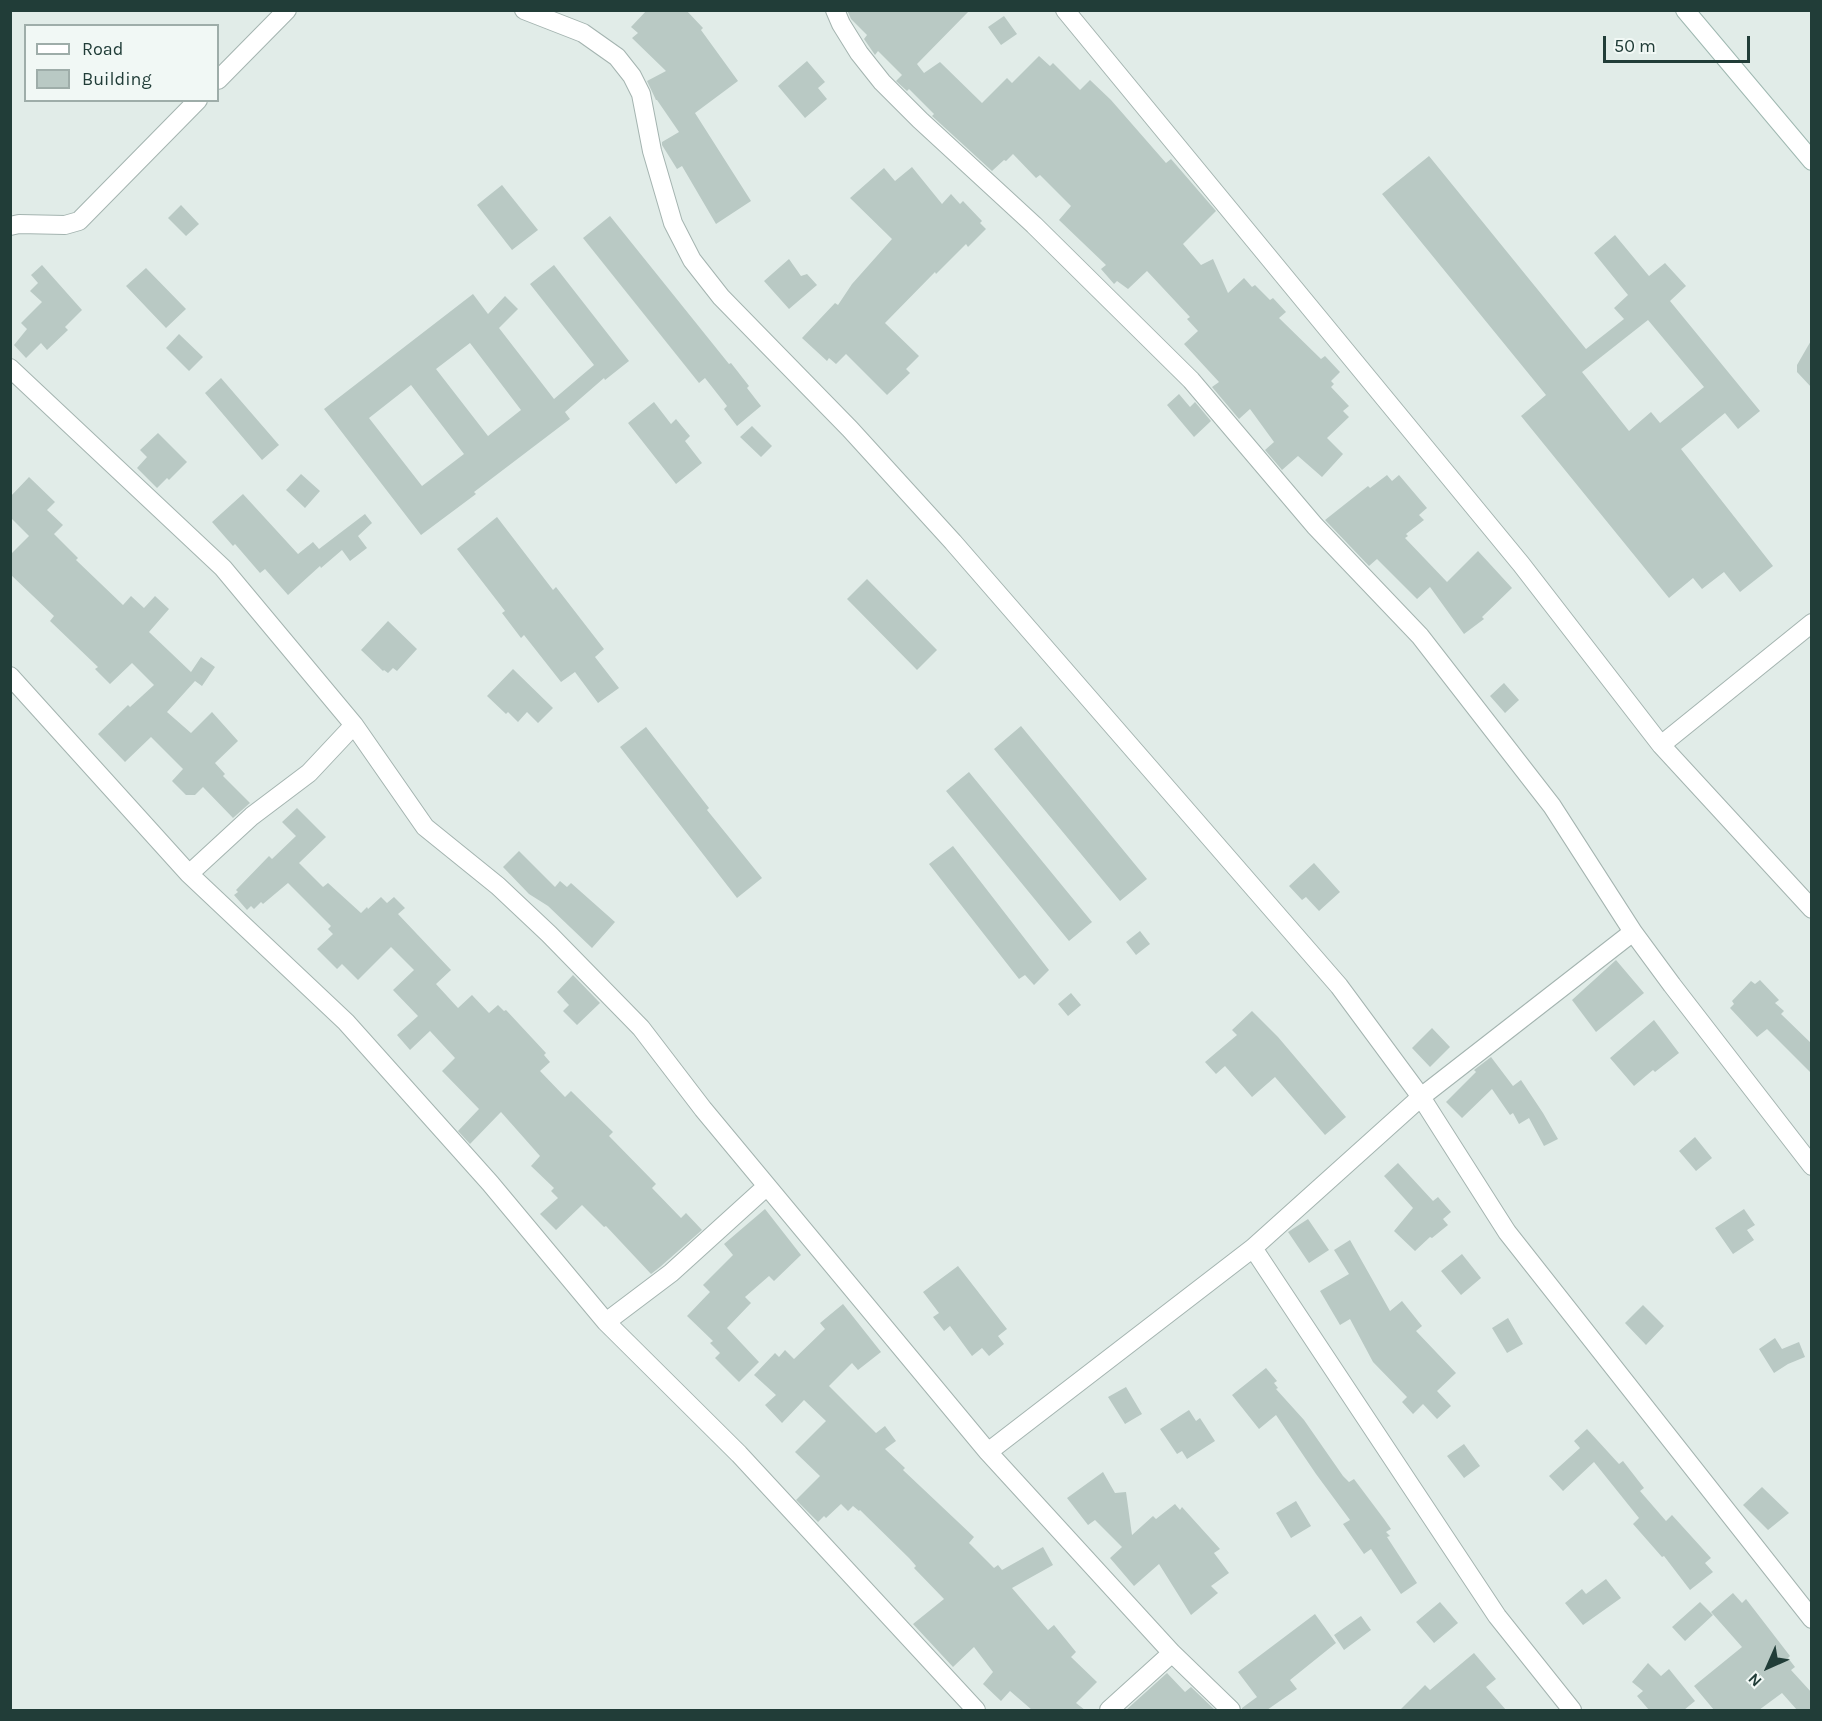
<!DOCTYPE html>
<html>
<head>
<meta charset="utf-8">
<style>
  body { margin:0 }
  #map { position:relative; width:1822px; height:1721px; overflow:hidden; background:#e1ece8; font-family:Karla,sans-serif }
  canvas { display:block }
  .frame { position:absolute; inset:0; border:12px solid #213d38; pointer-events:none }
  .legend { position:absolute; left:24px; top:24px; width:195px; height:78px; box-sizing:border-box; background:#f1f8f5; border:2px solid #9eada9; margin:0; padding:8px 10px; list-style:none; font-size:18px; color:#213d38 }
  .legend li { display:flex; align-items:center; gap:12px; height:30px }
  .legend b { width:30px; border:2px solid #9eada9 }
  .north { position:absolute; left:1738px; top:1637px; width:60px; height:60px; -webkit-text-stroke:4px #f1f8f5; paint-order:stroke; rotate:225deg; font-size:16px; font-weight:700; line-height:24px; text-align:center; color:#213d38 }
  .north::after { content:''; display:block; margin:auto; width:21px; height:27px; background:#213d38; clip-path:polygon(50% 0,100% 100%,50% 72%,0 100%) }
  .scale { position:absolute; left:1603px; top:36px; width:147px; height:27px; box-sizing:border-box; border:3px solid #213d38; border-top:0; padding-left:8px; font-size:18px; line-height:21px; white-space:nowrap; color:#213d38; -webkit-text-stroke:4px #f1f8f5; paint-order:stroke }
</style>
</head>
<body>
<div id="map">
<canvas width="1822" height="1721"></canvas>
<div class="frame"></div>
<ul class="legend">
<li><b style="height:8px;background:#fff"></b>Road</li>
<li><b style="height:16px;background:#b9c9c4"></b>Building</li>
</ul>
<div class="north">N</div>
<div class="scale">50 m</div>
</div>
<script>
const g = document.querySelector('canvas').getContext('2d');
g.lineJoin = 'round';
function fill(path, color) {
  g.fillStyle = color;
  g.fill(path, 'evenodd');
}
function poly(rows) {
  const path = new Path2D();
  for (const r of rows) {
    path.moveTo(r[0], r[1]);
    for (let i = 2; i < r.length; i += 2) path.lineTo(r[i], r[i + 1]);
  }
  return path;
}
function stroke(path, color, width, dash) {
  g.strokeStyle = color;
  g.lineWidth = width;
  g.lineCap = dash ? 'butt' : 'round';
  g.setLineDash(dash || []);
  g.stroke(path);
}
fill(poly([
  [647,10,686,10,703,28,701,30,738,81,695,113,751,201,716,224,682,166,677,169,662,145,662,142,679,132,657,100,656,100,647,81,666,71,632,38,638,33,631,27],
  [847,10,970,10,917,64,924,73,940,62,982,103,1007,78,1012,83,1039,56,1050,66,1053,63,1080,90,1090,80,1111,100,1166,163,1171,159,1216,211,1183,244,1201,265,1213,259,1228,293,1244,278,1252,287,1255,285,1270,300,1273,298,1286,312,1279,318,1321,359,1325,356,1340,372,1331,381,1334,384,1331,387,1349,406,1343,411,1349,417,1327,438,1343,454,1322,477,1298,456,1282,470,1265,450,1274,442,1250,409,1239,419,1212,387,1219,382,1184,344,1198,331,1187,319,1190,317,1147,271,1128,289,1117,281,1114,284,1101,269,1106,265,1059,220,1071,206,1040,175,1036,178,1013,154,1006,161,1004,160,992,171,932,116,934,114,909,89,907,91,896,81,902,75,878,51,875,55,864,39,867,35,851,19],
  [1004,16,1017,34,1001,45,988,27],
  [807,61,825,82,818,88,827,99,805,118,778,86],
  [1429,156,1586,349,1624,319,1614,308,1628,295,1594,253,1615,235,1649,276,1665,263,1686,286,1670,301,1760,411,1738,429,1725,413,1681,449,1773,566,1740,592,1724,572,1702,589,1693,578,1669,598,1521,416,1546,395,1382,194],
  [1648,320,1704,387,1660,423,1651,412,1629,431,1582,372],
  [912,167,942,204,951,194,960,204,963,201,982,221,980,223,986,229,968,247,966,244,936,274,935,272,885,323,919,356,906,369,910,373,887,395,846,354,836,364,829,358,827,361,802,338,835,303,838,305,852,284,892,239,850,198,884,168,895,181],
  [502,185,538,230,512,250,477,205],
  [181,205,199,224,186,236,168,218],
  [610,216,729,364,731,363,749,386,747,388,761,406,737,426,724,409,727,406,705,378,699,383,583,238],
  [789,259,801,276,807,274,817,285,789,309,764,281],
  [42,265,82,310,65,327,68,330,47,350,41,343,26,358,14,345,27,329,21,323,42,302,30,291,38,283,31,275],
  [554,265,629,361,605,380,604,378,565,412,570,419,474,492,476,494,421,535,324,409,473,294,488,314,505,296,518,309,499,328,554,399,594,365,530,284],
  [470,343,521,410,488,436,436,369],
  [411,385,464,454,422,486,369,418],
  [146,268,186,309,166,328,126,286],
  [179,334,203,357,189,371,166,348],
  [1812,339,1812,388,1797,372,1797,365],
  [221,378,279,445,262,460,205,393],
  [1179,394,1190,407,1195,402,1211,421,1194,437,1167,405],
  [654,402,671,424,676,419,690,436,685,441,702,463,676,484,628,423],
  [752,426,772,446,761,457,740,437],
  [158,433,187,462,169,480,167,478,157,488,137,468,147,457,140,450],
  [301,474,320,491,305,508,286,490],
  [1387,475,1392,481,1399,475,1427,508,1419,515,1424,520,1406,534,1408,536,1405,538,1447,582,1478,551,1512,588,1482,617,1484,619,1464,634,1430,587,1417,599,1377,559,1369,566,1325,520,1368,486,1370,488],
  [29,477,55,502,47,510,63,525,54,534,78,558,76,560,123,605,131,596,144,608,155,596,169,609,149,632,191,672,201,657,215,667,202,686,195,681,167,712,191,733,212,712,238,741,215,763,225,774,223,776,250,803,233,818,203,787,195,795,186,795,172,781,183,769,151,737,125,762,98,734,128,705,130,707,154,685,132,663,110,684,95,669,98,667,50,621,54,616,10,574,10,555,29,536,10,517,10,497],
  [243,494,298,554,313,542,319,549,365,514,372,523,358,536,367,548,350,561,342,550,321,568,320,566,288,595,265,569,260,573,235,544,233,546,212,522],
  [497,517,553,590,556,587,604,649,595,657,619,688,598,703,575,672,561,682,524,635,521,638,502,613,505,611,457,549],
  [867,579,937,650,917,670,847,599],
  [388,621,417,649,397,671,393,668,388,673,384,670,383,671,361,650],
  [513,669,553,708,538,723,527,712,518,722,508,712,506,714,487,696],
  [1504,683,1519,700,1505,713,1490,696],
  [1021,726,1147,879,1120,901,994,749],
  [646,727,709,808,707,810,762,878,737,898,620,747],
  [969,772,1092,922,1069,941,946,791],
  [297,808,326,837,299,863,323,887,328,883,361,913,367,907,368,909,381,897,387,903,394,897,405,908,398,914,451,970,436,984,458,1008,472,995,489,1013,498,1005,504,1011,506,1010,546,1053,544,1055,550,1062,540,1071,565,1097,571,1091,613,1132,609,1136,656,1184,652,1188,681,1218,686,1213,702,1230,660,1267,651,1274,606,1226,604,1227,582,1205,556,1230,540,1214,558,1198,551,1191,554,1188,531,1166,540,1156,501,1112,470,1144,458,1131,479,1109,442,1071,455,1058,430,1031,410,1050,397,1035,418,1016,393,990,414,970,391,947,358,980,342,964,337,969,317,949,333,934,328,929,331,926,288,883,263,904,261,902,254,909,251,906,247,910,234,895,238,892,236,890,269,856,272,859,296,836,282,822],
  [953,846,1049,970,1034,985,1025,975,1019,979,929,864],
  [519,851,555,887,560,881,567,887,571,883,615,922,592,948,548,906,529,894,503,867],
  [1314,863,1340,892,1319,911,1306,897,1302,900,1289,886],
  [1140,931,1150,944,1136,955,1126,942],
  [1616,960,1644,993,1596,1032,1572,1000],
  [573,975,600,1003,577,1025,563,1011,569,1005,557,992],
  [1760,980,1779,1000,1775,1003,1784,1011,1781,1014,1812,1044,1812,1074,1767,1029,1757,1037,1730,1008,1734,1004,1732,1001,1751,981,1755,984],
  [1071,993,1081,1005,1068,1016,1058,1004],
  [1252,1011,1278,1037,1346,1117,1325,1135,1275,1077,1252,1097,1225,1066,1216,1074,1205,1062,1237,1035,1232,1030],
  [1654,1020,1679,1053,1655,1072,1653,1070,1634,1086,1610,1058],
  [1432,1028,1450,1047,1430,1067,1412,1048],
  [1491,1057,1513,1086,1521,1080,1543,1113,1558,1139,1544,1146,1529,1118,1519,1124,1513,1113,1510,1115,1492,1089,1462,1118,1446,1102,1476,1072,1474,1070],
  [1695,1137,1712,1158,1696,1171,1679,1151],
  [1398,1163,1433,1201,1438,1197,1451,1212,1443,1219,1448,1225,1432,1238,1430,1237,1415,1251,1394,1231,1413,1208,1384,1176],
  [765,1209,801,1255,774,1281,769,1276,745,1297,751,1303,727,1328,759,1362,739,1382,715,1358,720,1353,710,1343,713,1341,687,1316,710,1292,703,1285,733,1255,724,1244],
  [1744,1209,1755,1225,1747,1230,1754,1240,1733,1254,1715,1228],
  [1308,1219,1329,1250,1309,1263,1288,1232],
  [1350,1240,1390,1311,1402,1301,1422,1326,1416,1331,1456,1373,1437,1391,1451,1406,1437,1419,1423,1404,1413,1414,1402,1402,1407,1397,1373,1362,1350,1319,1340,1325,1320,1291,1349,1274,1334,1250],
  [1462,1254,1481,1278,1461,1295,1441,1271],
  [958,1266,1007,1329,998,1336,1004,1344,989,1356,982,1348,972,1356,950,1326,944,1331,933,1317,939,1313,923,1292],
  [843,1304,881,1352,858,1370,852,1363,829,1386,876,1433,885,1426,896,1441,885,1449,905,1468,903,1470,974,1537,969,1543,994,1568,998,1565,1002,1570,1043,1547,1053,1565,1012,1588,1048,1630,1054,1625,1076,1652,1071,1657,1097,1682,1076,1703,1085,1710,1032,1710,1010,1691,1001,1701,983,1684,993,1672,974,1647,953,1667,913,1624,944,1599,914,1568,916,1566,909,1558,860,1510,859,1511,853,1506,848,1511,841,1504,826,1518,824,1516,818,1522,796,1500,820,1476,795,1452,826,1421,804,1400,782,1423,765,1405,776,1395,754,1375,775,1353,779,1357,785,1350,794,1359,825,1329,820,1323],
  [1643,1305,1664,1326,1646,1345,1625,1323],
  [1508,1318,1523,1344,1507,1353,1492,1328],
  [1775,1338,1782,1349,1799,1342,1805,1357,1788,1364,1774,1373,1759,1349],
  [1266,1368,1277,1381,1274,1383,1278,1388,1276,1389,1304,1420,1343,1476,1349,1482,1354,1479,1384,1519,1391,1529,1386,1532,1390,1536,1387,1537,1417,1583,1401,1594,1371,1549,1364,1554,1343,1524,1350,1520,1316,1474,1276,1415,1259,1429,1232,1395],
  [1126,1387,1142,1414,1125,1424,1108,1397],
  [1189,1410,1196,1421,1200,1418,1215,1441,1187,1459,1182,1451,1177,1454,1160,1429],
  [1587,1429,1619,1464,1623,1461,1644,1488,1640,1491,1666,1521,1672,1515,1711,1558,1705,1563,1713,1572,1690,1590,1664,1556,1662,1557,1633,1524,1639,1518,1594,1462,1563,1491,1549,1476,1580,1448,1574,1441],
  [1464,1444,1480,1466,1464,1478,1447,1456],
  [1103,1472,1115,1493,1126,1492,1132,1535,1153,1516,1156,1519,1175,1504,1180,1510,1182,1507,1220,1549,1214,1553,1229,1573,1211,1586,1218,1593,1191,1615,1159,1564,1134,1586,1110,1558,1122,1547,1095,1520,1088,1525,1067,1498],
  [1762,1487,1789,1513,1768,1530,1743,1505],
  [1296,1501,1311,1526,1291,1538,1276,1513],
  [1606,1579,1621,1598,1583,1625,1565,1603,1582,1589,1586,1594],
  [1733,1593,1742,1603,1746,1599,1790,1656,1788,1658,1795,1667,1791,1670,1812,1693,1812,1710,1797,1710,1782,1693,1759,1710,1714,1710,1694,1686,1742,1647,1711,1612],
  [1440,1602,1458,1623,1434,1643,1416,1622],
  [1700,1602,1713,1615,1685,1641,1672,1627],
  [1315,1614,1336,1643,1290,1680,1297,1689,1267,1710,1242,1710,1242,1708,1257,1697,1238,1672],
  [1361,1616,1371,1630,1344,1650,1334,1635],
  [1474,1653,1496,1679,1486,1687,1506,1710,1400,1710,1425,1685,1430,1690],
  [1648,1663,1661,1676,1669,1669,1695,1701,1684,1710,1649,1710,1637,1696,1643,1691,1632,1682],
  [1167,1673,1185,1692,1191,1687,1215,1710,1126,1710]
]), '#b9c9c4');
const street = poly([
  [524,10,583,33,617,57,632,76,641,94,652,151,673,223,692,260,721,297,850,429,953,542,1339,986,1421,1097,1507,1232,1812,1619],
  [835,10,841,24,859,53,882,82,920,120,1034,225,1191,380,1315,526,1420,636,1552,806,1633,932,1672,985,1812,1166],
  [1065,10,1521,564,1661,745,1812,909],
  [218,80,287,10],
  [10,226,19,224,65,225,79,221,198,100],
  [10,368,223,568,354,725,425,827,498,886,549,934,641,1028,703,1109,988,1452,1172,1653,1231,1710],
  [10,676,189,874,346,1022,490,1183,606,1322,739,1454,976,1710],
  [1661,745,1812,623],
  [189,874,252,816,309,773,354,725],
  [1253,1248,1497,1616,1572,1710],
  [606,1322,671,1273,767,1186],
  [988,1452,1253,1248,1421,1097,1633,932],
  [1109,1710,1172,1653]
]);
const secondary = poly([
  [1685,10,1812,161]
]);
stroke(street, '#a4b4b0', 20);
stroke(secondary, '#9fb8b1', 20);
stroke(street, '#fff', 18);
stroke(secondary, '#fff', 18);
</script>
</body>
</html>
